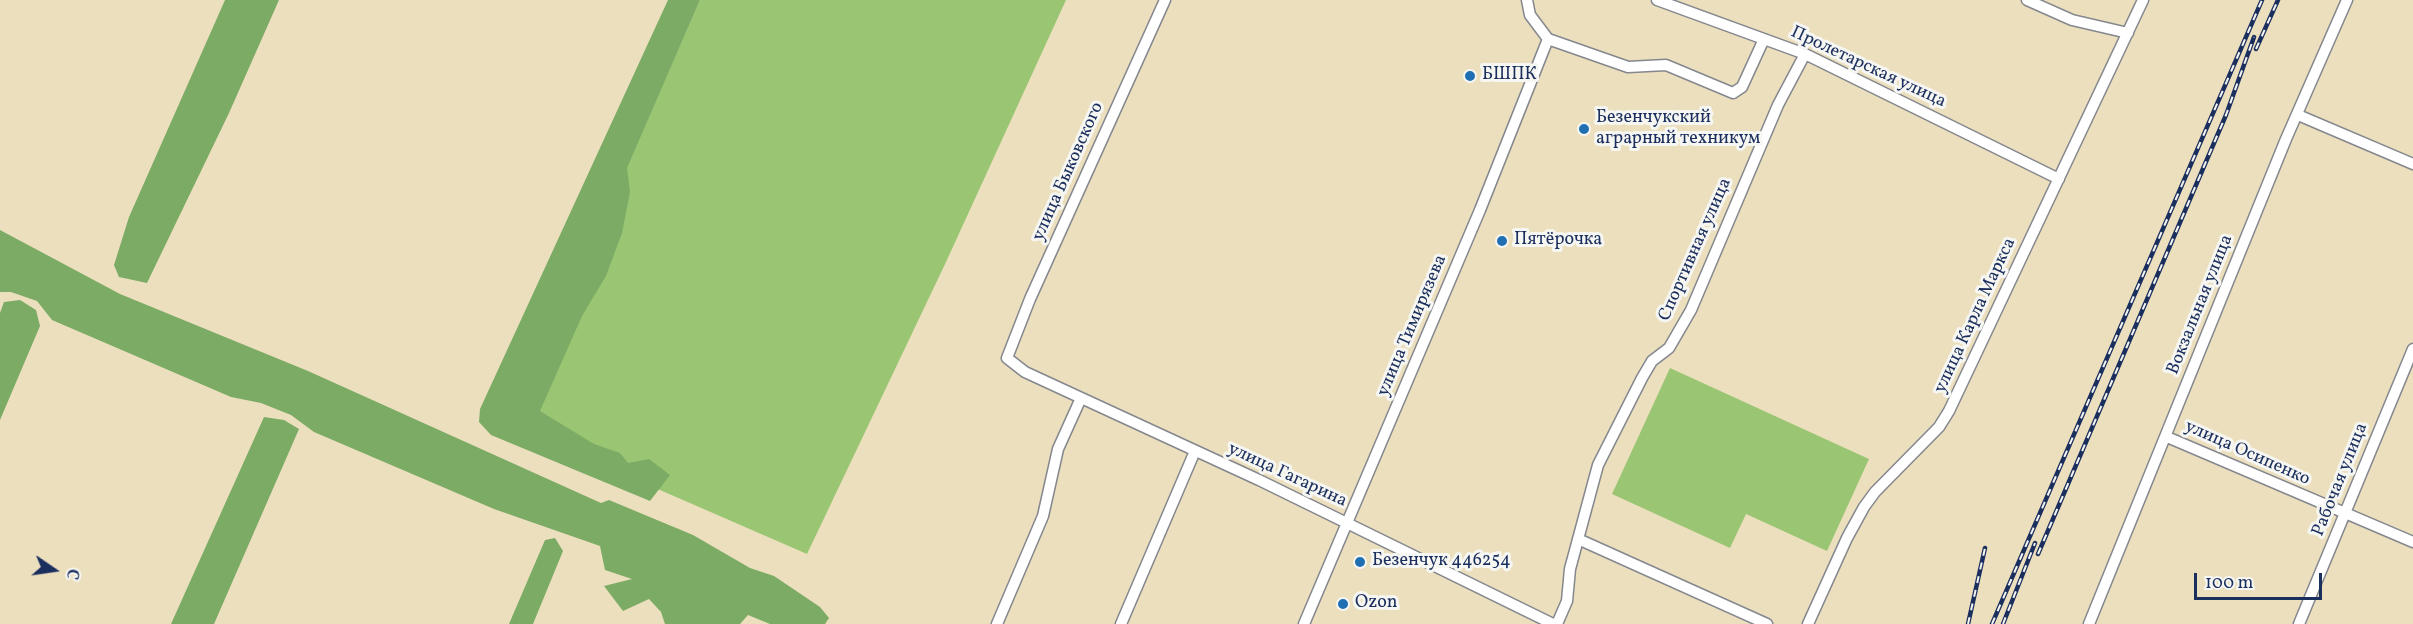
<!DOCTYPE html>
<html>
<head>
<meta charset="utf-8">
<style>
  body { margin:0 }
  #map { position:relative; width:2413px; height:624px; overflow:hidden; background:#ecdfbe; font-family:Vollkorn,serif }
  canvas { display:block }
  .north { position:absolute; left:24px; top:540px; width:60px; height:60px; -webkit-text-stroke:4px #f6f6f2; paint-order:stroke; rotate:103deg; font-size:16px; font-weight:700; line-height:24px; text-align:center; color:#1b2f5e }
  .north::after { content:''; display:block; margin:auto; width:21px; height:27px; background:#1b2f5e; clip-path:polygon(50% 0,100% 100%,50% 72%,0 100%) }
  .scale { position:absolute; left:2194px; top:573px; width:128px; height:27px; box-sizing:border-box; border:3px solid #1b2f5e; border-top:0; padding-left:8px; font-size:18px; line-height:21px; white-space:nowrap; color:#1b2f5e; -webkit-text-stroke:4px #f6f6f2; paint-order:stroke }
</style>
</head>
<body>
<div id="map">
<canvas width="2413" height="624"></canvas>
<div class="north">С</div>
<div class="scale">100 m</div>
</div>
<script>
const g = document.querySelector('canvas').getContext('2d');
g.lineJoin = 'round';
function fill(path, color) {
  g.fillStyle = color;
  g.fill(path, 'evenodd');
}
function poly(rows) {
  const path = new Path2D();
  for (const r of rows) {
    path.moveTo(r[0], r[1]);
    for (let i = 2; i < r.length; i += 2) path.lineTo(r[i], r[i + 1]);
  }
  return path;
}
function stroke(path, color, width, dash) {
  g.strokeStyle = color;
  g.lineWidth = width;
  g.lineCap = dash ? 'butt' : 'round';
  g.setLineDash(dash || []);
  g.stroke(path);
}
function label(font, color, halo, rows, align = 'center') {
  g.font = font + ' Vollkorn,serif';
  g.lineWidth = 6;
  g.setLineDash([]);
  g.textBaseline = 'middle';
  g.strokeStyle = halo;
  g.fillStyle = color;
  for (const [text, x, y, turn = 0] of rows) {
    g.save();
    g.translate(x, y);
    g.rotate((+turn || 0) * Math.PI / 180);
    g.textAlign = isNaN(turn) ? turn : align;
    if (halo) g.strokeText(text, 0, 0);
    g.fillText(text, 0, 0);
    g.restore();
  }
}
fill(poly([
  [700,0,1066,0,946,262,807,554,513,426],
  [1670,368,1869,459,1827,551,1746,514,1730,548,1612,494]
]), '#9ac673');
fill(poly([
  [225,0,279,0,229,113,147,283,119,277,114,265,129,217],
  [668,0,700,0,627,168,630,192,622,233,606,276,582,316,540,411,594,444,620,453,628,463,649,459,670,475,650,501,491,435,479,422,480,409],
  [0,230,120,294,308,371,601,503,609,500,693,535,750,568,774,576,820,607,829,618,825,624,770,624,748,615,740,624,665,624,661,612,649,599,623,611,604,586,632,579,605,570,600,546,494,509,314,432,291,415,261,403,231,397,52,320,37,301,11,292,0,292],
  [20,300,36,310,40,326,0,420,0,313,4,302],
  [264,417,284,420,299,429,214,624,171,624],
  [555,538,563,551,533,624,509,624,545,540]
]), '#7bab65');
const street = poly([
  [1165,0,1030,299,1007,358,1025,372,1259,480,1553,624],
  [1527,0,1530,15,1548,39,1628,67,1666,65,1733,93,1742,87,1764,39],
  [1657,0,1805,54,2059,179],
  [2027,0,2072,20,2128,33],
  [2298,115,2413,164],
  [2167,437,2413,542],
  [1578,539,1767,624],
  [997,624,1043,516,1058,449,1081,398],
  [1121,624,1195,451],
  [1304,624,1480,210,1548,39],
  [1557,624,1567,601,1570,569,1598,465,1642,378,1652,361,1669,348,1691,310,1778,105,1805,54],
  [1808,624,1847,538,1864,507,1875,492,1939,427,1949,411,2143,0],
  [2089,624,2286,139,2347,0],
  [2299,624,2413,349]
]);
stroke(street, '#84878e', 13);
stroke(street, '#fff', 10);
const rail = poly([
  [2256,49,2278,0],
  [2038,554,2226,115,2254,37],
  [1968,624,1985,548],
  [1992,624,2262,0],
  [2003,624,2035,543]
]);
stroke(rail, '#1b2f5e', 4.5);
stroke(rail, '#f6f6f2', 2, [7]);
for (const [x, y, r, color] of [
  [1470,76,6,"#1f6fb2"],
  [1584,129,6,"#1f6fb2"],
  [1502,241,6,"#1f6fb2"],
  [1360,562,6,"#1f6fb2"],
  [1343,604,6,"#1f6fb2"]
]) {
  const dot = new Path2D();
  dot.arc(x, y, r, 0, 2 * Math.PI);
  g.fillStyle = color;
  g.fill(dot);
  stroke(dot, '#f6f6f2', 2);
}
label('18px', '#1b2f5e', '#f6f6f2', [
  ["Пролетарская улица",1868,68,25],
  ["улица Быковского",1069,172,-66],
  ["Спортивная улица",1696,250,-66],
  ["Вокзальная улица",2201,305,-68],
  ["улица Карла Маркса",1976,316,-65],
  ["улица Тимирязева",1413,326,-67],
  ["улица Осипенко",2247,454,24],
  ["улица Гагарина",1287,476,25],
  ["Рабочая улица",2341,480,-68]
]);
label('18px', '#1b2f5e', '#f6f6f2', [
  ["БШПК",1482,76],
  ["Безенчукский",1596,119],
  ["аграрный техникум",1596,140],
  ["Пятёрочка",1514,241],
  ["Безенчук 446254",1372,562],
  ["Ozon",1355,604]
], 'left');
</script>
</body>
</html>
